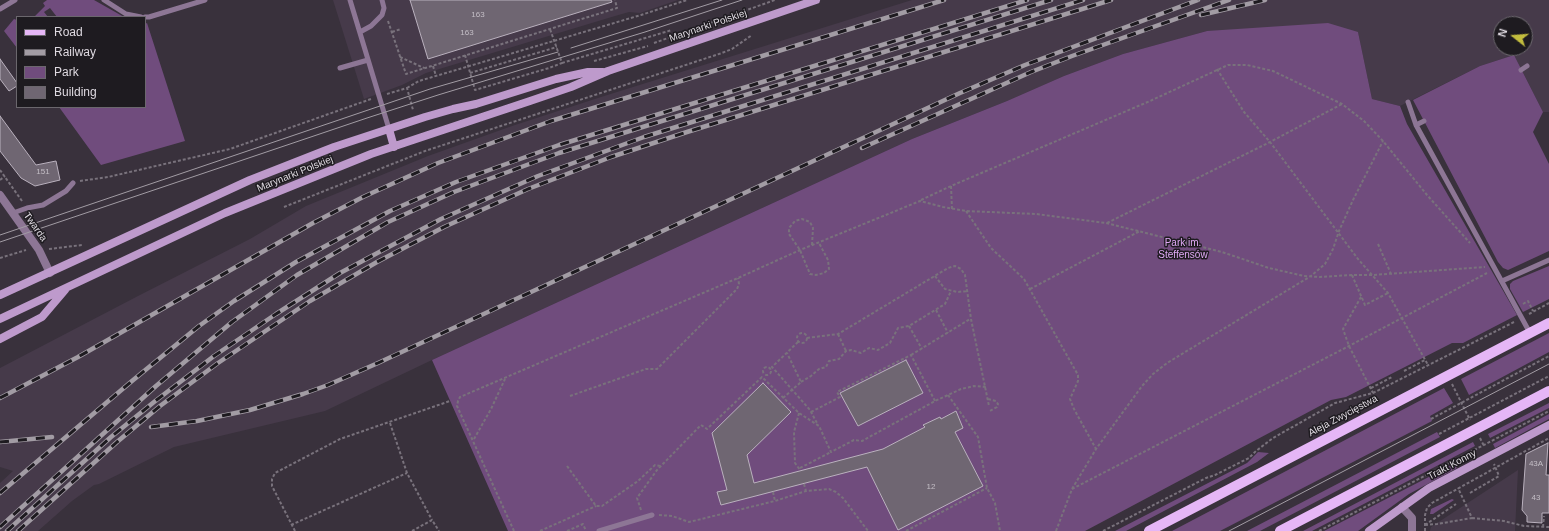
<!DOCTYPE html>
<html>
<head>
<meta charset="utf-8">
<style>
  body { margin:0 }
  #map { position:relative; width:1549px; height:531px; overflow:hidden; background:#39313c; font-family:Helvetica,sans-serif }
  canvas { display:block }
  .legend { position:absolute; left:16px; top:16px; width:130px; height:92px; box-sizing:border-box; background:#1e1b20; border:1px solid #6b676d; margin:0; padding:5px 7px; list-style:none; font-size:12px; color:#dfdae1 }
  .legend li { display:flex; align-items:center; gap:8px; height:20px }
  .legend b { width:20px; border:1px solid #6b676d }
  .north { position:absolute; left:1493px; top:16px; width:40px; height:40px; box-sizing:border-box; background:#1e1b20; border:1px solid #6b676d; border-radius:50%; rotate:287deg; font-size:11px; font-weight:700; line-height:16px; text-align:center; color:#dfdae1 }
  .north::after { content:''; display:block; margin:auto; width:14px; height:18px; background:#c3bd3e; clip-path:polygon(50% 0,100% 100%,50% 72%,0 100%) }
</style>
</head>
<body>
<div id="map">
<canvas width="1549" height="531"></canvas>
<ul class="legend">
<li><b style="height:5px;background:#e5b6f6"></b>Road</li>
<li><b style="height:5px;background:#a29ca4"></b>Railway</li>
<li><b style="height:11px;background:#704c7d"></b>Park</li>
<li><b style="height:11px;background:#6f6672"></b>Building</li>
</ul>
<div class="north">N</div>
</div>
<script>
const g = document.querySelector('canvas').getContext('2d');
g.lineJoin = 'round';
function fill(path, color) {
  g.fillStyle = color;
  g.fill(path, 'evenodd');
}
function poly(rows) {
  const path = new Path2D();
  for (const r of rows) {
    if (r.length === 3) {
      path.moveTo(r[0] + r[2], r[1]);
      path.arc(r[0], r[1], r[2], 0, 2 * Math.PI);
      continue;
    }
    path.moveTo(r[0], r[1]);
    for (let i = 2; i < r.length; i += 2) path.lineTo(r[i], r[i + 1]);
  }
  return path;
}
function stroke(path, color, width, dash) {
  g.strokeStyle = color;
  g.lineWidth = width;
  g.lineCap = dash ? 'butt' : 'round';
  g.setLineDash(dash || []);
  g.stroke(path);
}
function label(font, color, halo, rows, align = 'center') {
  g.font = font + ' Helvetica,sans-serif';
  g.lineWidth = 3;
  g.setLineDash([]);
  g.textBaseline = 'middle';
  g.strokeStyle = halo;
  g.fillStyle = color;
  for (const [text, x, y, turn = 0] of rows) {
    g.save();
    g.translate(x, y);
    g.rotate((+turn || 0) * Math.PI / 180);
    g.textAlign = isNaN(turn) ? turn : align;
    if (halo) g.strokeText(text, 0, 0);
    g.fillText(text, 0, 0);
    g.restore();
  }
}
fill(poly([
  [333,0,678,0,640,13,629,12,615,16,426,73,402,85,364,99],
  [912,0,1549,0,1549,112,1543,112,1514,55,1480,66,1400,106,1372,99,1358,32,1207,31,1123,54,1064,76,1007,101,912,139,432,360,325,411,174,447,99,484,94,485,72,501,38,531,0,531,0,483,13,471,0,467,0,368,138,296,250,239,306,206,428,156,512,126,601,97],
  [1501,24,1525,24,1525,48,1501,48],
  [1518,470,1515,531,1430,531,1431,527]
]), '#463a4a');
fill(poly([
  [47,0,94,0,124,17,57,17,50,8,44,12,48,17,34,17,45,6,43,3],
  [14,19,17,20,17,48,4,31],
  [147,23,185,141,101,165,59,107,145,107,145,24],
  [1328,23,1358,32,1372,99,1400,106,1407,124,1517,315,1463,343,1452,343,1346,397,1331,400,1085,531,508,531,432,360,912,139,1007,101,1064,76,1123,54,1207,31],
  [1514,55,1543,112,1533,132,1549,164,1549,251,1508,270,1503,268,1498,262,1413,100,1480,66],
  [1549,266,1549,299,1523,312,1510,289,1510,284,1513,281],
  [1549,333,1549,352,1469,395,1461,379],
  [1444,388,1453,403,1430,416,1432,421,1220,531,1172,531],
  [1549,403,1549,408,1490,438,1488,434],
  [1549,414,1549,419,1495,448,1493,444],
  [1437,432,1440,437,1260,531,1247,531],
  [1473,442,1475,446,1312,531,1303,531],
  [1258,452,1269,453,1257,462,1126,531,1115,531,1247,463],
  [1454,464,1457,468,1409,494,1358,531,1324,531],
  [1452,499,1454,500,1433,514,1430,514,1431,509]
]), '#704c7d');
const building = poly([
  [410,0,611,0,612,2,428,59,410,0],
  [0,59,17,83,17,86,9,91,0,79,0,59],
  [0,116,36,165,56,161,60,180,35,186,21,178,0,151,0,116],
  [906,360,923,393,858,426,840,393,906,360],
  [763,383,791,412,747,455,754,483,883,449,925,427,923,425,940,417,941,419,956,411,963,428,955,432,983,486,898,530,867,467,721,505,717,492,727,490,712,433,763,383],
  [1548,443,1546,475,1549,475,1549,513,1542,513,1542,523,1527,522,1527,516,1522,510,1526,454,1548,443]
]);
fill(building, '#6f6672');
stroke(building, '#bab1be', 1);
stroke(poly([
  [388,21,406,74,617,8,615,0],
  [392,32,401,29],
  [654,43,775,0],
  [465,55,475,90,549,68,562,63,550,29],
  [400,57,424,68],
  [594,61,648,46],
  [562,63,672,30],
  [433,66,436,76],
  [1217,69,1244,112,1270,142,1358,259,1388,293,1428,365],
  [470,73,557,47],
  [407,88,419,81,641,15,687,0],
  [387,94,407,88,413,110],
  [0,170,22,201],
  [0,180,5,176],
  [80,181,108,177,230,149,371,99],
  [951,186,952,209],
  [921,200,951,186,1150,101,1228,65,1247,65,1273,71,1342,104,1364,121,1383,141,1427,195,1470,243],
  [284,207,425,151,722,53,732,49,752,35],
  [966,211,991,248,1024,279,1078,375,1078,381,1070,399,1074,409,1096,449],
  [1107,223,1270,142,1342,104],
  [1378,244,1391,274],
  [812,245,813,228,810,222,802,219,795,221,789,228,789,234,800,250,810,274,816,275,824,273,829,269,828,260,819,243],
  [49,249,82,245],
  [0,258,26,250],
  [1352,275,1365,305,1388,293],
  [935,276,945,289,957,292,968,291],
  [1030,289,1140,231],
  [1361,297,1343,329,1349,346,1373,393],
  [1523,304,1528,301,1533,311],
  [936,310,948,333],
  [1529,314,1549,303],
  [909,326,922,349],
  [802,338,5],
  [838,334,846,351],
  [807,338,838,334,948,268,955,266,961,269,965,275,971,319,989,406],
  [798,342,772,367,810,410,818,425],
  [911,355,970,319],
  [767,371,4],
  [1404,371,1425,360],
  [801,382,811,376,819,369,826,367,829,361,839,359,846,351,851,350,861,353,869,348,878,350,890,343,898,328,909,326,945,304,951,291],
  [1452,384,1470,420],
  [1371,388,1392,377],
  [948,395,978,437,987,488,995,503,1000,531],
  [570,396,646,369,657,369,737,289,739,284,738,278],
  [783,398,801,382,787,353],
  [988,399,996,401,998,404,997,407,990,411],
  [811,412,840,397,837,392,911,355,935,401],
  [799,413,794,432,795,463,800,470],
  [1431,419,1549,356],
  [390,423,407,473,432,520],
  [1439,434,1549,376],
  [1480,438,1484,446],
  [474,439,491,409,505,379],
  [567,466,596,506,602,506,638,481,655,465,661,466],
  [800,468,831,452],
  [804,484,806,491],
  [1072,489,1349,346,1487,273],
  [773,492,775,501],
  [1470,493,1499,476,1494,464],
  [641,510,637,498,657,470,701,425,707,429,762,377,799,413,819,426,831,452,854,440,862,441,935,401,961,389,974,386,986,387],
  [659,515,672,516,689,522,775,501,806,491,829,489,836,492,843,498,868,531],
  [1472,518,1504,521,1524,526,1549,527],
  [291,525,407,473],
  [1425,525,1437,524,1472,518,1458,488],
  [1425,525,1456,504],
  [1543,527,1544,516],
  [295,531,272,486,272,479,275,473,340,439,450,401],
  [412,531,432,520,439,531],
  [514,531,457,406,458,401,460,397,738,278,800,250,920,201,943,207,966,211,1036,214,1106,223,1222,252,1269,268,1304,276,1320,277,1352,275,1373,275,1485,267],
  [540,531,596,506],
  [567,531,583,524,586,531],
  [906,531,987,488],
  [1056,531,1072,489,1096,449,1142,386,1153,374,1167,363,1311,276,1325,264,1333,249,1339,231,1353,200,1383,141],
  [1103,531,1206,478,1215,475,1249,458,1256,451,1273,438,1335,403,1373,393,1514,322],
  [1319,531,1549,411],
  [1425,531,1425,515,1427,508,1432,503,1549,438]
]), '#79727c', 2, [3, 2]);
stroke(poly([
  [104,0,126,14,141,17],
  [350,0,389,129],
  [0,9,15,0],
  [145,17,149,17,205,0],
  [360,32,371,26,382,15,384,8,382,0],
  [340,68,368,60],
  [1521,70,1527,66],
  [1408,102,1416,125,1530,333],
  [1416,125,1424,121],
  [13,213,27,208,43,205,66,191,73,183],
  [1502,281,1549,260],
  [599,531,652,515]
]), '#8d7695', 5);
stroke(poly([
  [0,195,39,250,50,273],
  [1402,507,1412,518,1412,531]
]), '#8d7695', 8);
stroke(poly([
  [389,129,394,147],
  [0,295,250,180,334,147,425,117,453,109,476,104,556,79,588,72,603,72],
  [0,319,225,213,371,154,530,101,571,87,608,71,816,0],
  [0,339,42,317,65,290],
  [1369,531,1429,488,1549,425]
]), '#be9acc', 8);
stroke(poly([
  [1149,531,1549,323],
  [1280,531,1549,391]
]), '#e5b6f6', 10);
stroke(poly([
  [571,48,722,0],
  [0,235,430,89,558,52],
  [0,242,367,118,438,95,645,32,742,0],
  [1229,531,1549,364]
]), '#a29ca4', 1);
const rail = poly([
  [1201,15,1265,0],
  [862,148,1031,72,1072,56,1229,0],
  [0,398,78,357,313,223,363,197,438,163,551,121,944,0],
  [151,427,197,421,250,410,303,394,328,385,378,363,960,93,1025,65,1198,0],
  [0,442,52,437],
  [0,493,132,381,199,326,234,301,296,262,390,211,456,182,559,145,1027,0],
  [0,527,156,386,232,322,297,275,388,222,454,192,559,153,1051,0],
  [7,531,111,437,154,402,214,356,276,314,340,273,441,219,538,176,644,137,1083,0],
  [18,531,117,442,160,406,218,363,310,301,377,262,444,227,528,189,611,157,687,132,1111,0]
]);
stroke(rail, '#a29ca4', 4.5);
stroke(rail, '#1e1b20', 3, [9]);
label('8px', '#c3bdc5', null, [
  ["163",478,15],
  ["163",467,33],
  ["151",43,172],
  ["43A",1536,464],
  ["12",931,487],
  ["43",1536,498]
]);
label('10px', '#dfdae1', '#1e1b20', [
  ["Marynarki Polskiej",708,26,-19],
  ["Marynarki Polskiej",295,174,-22],
  ["Twarda",35,227,55],
  ["Aleja Zwycięstwa",1343,416,-28],
  ["Trakt Konny",1452,465,-28]
]);
label('10px', '#e1aaf6', '#1e1b20', [
  ["Park im.",1183,243],
  ["Steffensów",1183,255]
]);
</script>
</body>
</html>
